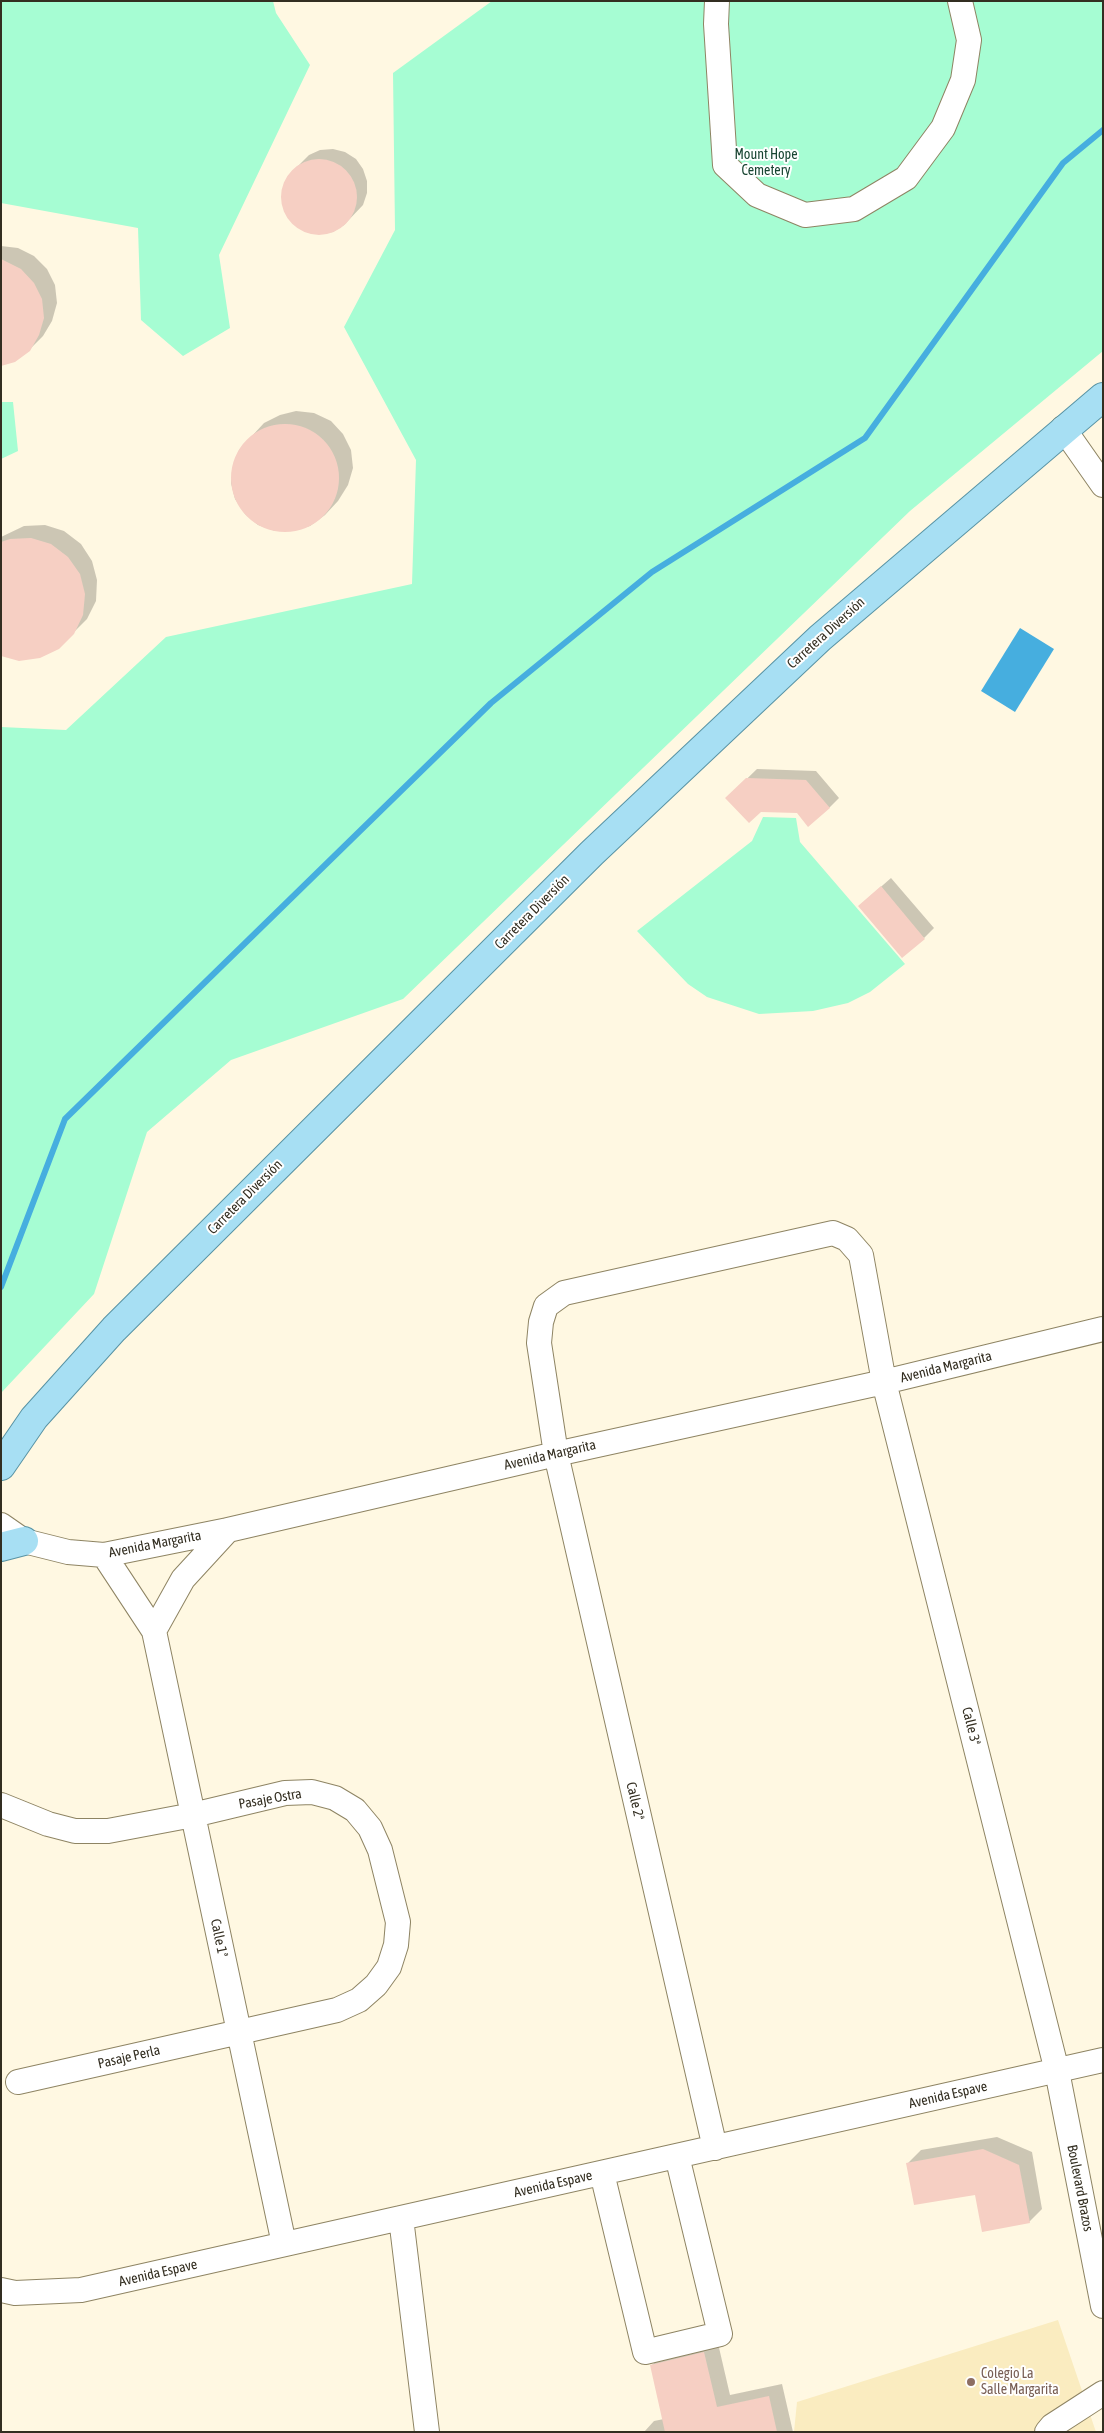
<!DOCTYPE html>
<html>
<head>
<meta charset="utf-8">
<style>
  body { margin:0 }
  #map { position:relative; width:1104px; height:2433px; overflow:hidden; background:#fff8e2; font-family:"Asap Condensed",sans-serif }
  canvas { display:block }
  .frame { position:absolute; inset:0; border:2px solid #332e21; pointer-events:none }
</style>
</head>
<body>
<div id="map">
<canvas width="1104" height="2433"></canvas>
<div class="frame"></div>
</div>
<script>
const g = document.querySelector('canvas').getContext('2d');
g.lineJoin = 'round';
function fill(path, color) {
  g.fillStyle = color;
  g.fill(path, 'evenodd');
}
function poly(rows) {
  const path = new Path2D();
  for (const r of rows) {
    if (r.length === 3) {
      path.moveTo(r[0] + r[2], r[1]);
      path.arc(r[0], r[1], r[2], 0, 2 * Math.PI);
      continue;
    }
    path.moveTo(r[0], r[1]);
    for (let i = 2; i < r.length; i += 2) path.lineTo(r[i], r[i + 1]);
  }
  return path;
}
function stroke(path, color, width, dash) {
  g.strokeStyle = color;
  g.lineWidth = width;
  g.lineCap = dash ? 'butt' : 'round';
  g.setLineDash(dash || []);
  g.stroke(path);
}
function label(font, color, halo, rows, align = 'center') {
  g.font = font + ' "Asap Condensed",sans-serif';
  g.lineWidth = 4;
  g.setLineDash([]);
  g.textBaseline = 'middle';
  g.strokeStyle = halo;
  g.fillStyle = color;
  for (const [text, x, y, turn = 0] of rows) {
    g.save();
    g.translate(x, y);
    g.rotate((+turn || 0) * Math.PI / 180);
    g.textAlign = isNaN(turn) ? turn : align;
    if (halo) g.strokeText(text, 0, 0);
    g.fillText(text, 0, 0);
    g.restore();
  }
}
fill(poly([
  [1058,2320,1096,2432,794,2432,797,2402]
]), '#faecc0');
fill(poly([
  [1,1,273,1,276,13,310,65,219,255,230,328,183,356,141,320,138,228,1,203],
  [492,1,1103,1,1103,351,910,511,403,999,231,1060,147,1132,94,1294,1,1393,1,727,66,730,166,637,412,584,416,460,344,327,395,230,393,73],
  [1,402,13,402,18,451,1,459],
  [763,817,796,818,800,842,905,964,870,992,848,1003,813,1011,759,1014,707,997,688,984,637,931,752,841]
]), '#a6fdd3');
fill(poly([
  [1020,628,1054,649,1015,712,981,691]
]), '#46aedf');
fill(poly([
  [333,149,345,152,356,159,363,169,367,181,367,193,363,205,344,225,333,232,321,234,309,233,297,227,289,219,284,208,282,196,284,185,290,174,309,155,320,150],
  [1,246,18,248,34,256,47,269,55,285,57,303,52,321,43,336,29,350,1,365],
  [296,411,314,413,331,421,343,434,351,450,353,468,348,485,338,501,325,515,310,526,293,531,275,531,258,525,245,514,235,499,231,483,233,466,239,450,264,423,280,415],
  [45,525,64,531,81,544,92,561,97,580,96,601,87,619,58,648,1,655,1,537,24,526],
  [757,769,816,771,839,798,829,808,797,811,727,798],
  [891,878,934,928,924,938,859,906],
  [997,2137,1032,2152,1042,2209,1029,2222,976,2193,907,2164,921,2150],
  [717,2339,730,2395,782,2384,793,2432,644,2432,654,2421,664,2419,652,2365,665,2352]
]), '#0003');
stroke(poly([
  [1,1287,65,1119,491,703,652,572,865,438,1063,163,1103,130]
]), '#46aedf', 6);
fill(poly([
  [319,197,38],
  [1,259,21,269,34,283,42,299,44,318,39,335,30,351,15,362,1,366],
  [285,478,54],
  [31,538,51,544,68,557,80,574,85,594,83,615,74,634,59,649,40,658,19,661,1,656,1,542,10,539],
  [746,778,806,780,830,808,808,827,797,813,761,812,749,823,725,798],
  [881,886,925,939,902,958,858,906],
  [983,2149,1019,2165,1030,2223,982,2232,975,2195,914,2205,906,2163],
  [704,2352,717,2407,769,2396,777,2432,665,2432,650,2365]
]), '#f6cfc3');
const minor = poly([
  [717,1,716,24,725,165,757,195,805,215,854,209,906,178,943,128,963,80,969,40,960,1],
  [1063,428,1103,485],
  [1,1525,24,1541,68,1552,104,1555,228,1530,556,1454,884,1382,1103,1329],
  [104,1555,154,1631,284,2244],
  [154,1631,183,1579,228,1530],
  [1,1805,48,1824,75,1831,108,1831,193,1815,285,1793,312,1792,335,1798,355,1810,370,1828,380,1850,398,1922,396,1945,389,1967,376,1985,359,2000,337,2010,18,2082],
  [715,2148,556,1454,539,1343,541,1322,546,1306,564,1293,833,1233,847,1239,861,1255,884,1382,1057,2071,1103,2306],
  [602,2173,645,2352,720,2334,677,2156],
  [401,2218,427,2432],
  [1,2290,15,2293,81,2290,1103,2060],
  [1047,2432,1052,2426,1103,2393]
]);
const major = poly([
  [1,1466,34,1418,114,1329,592,853,820,638,1103,397],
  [1,1547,24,1541]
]);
stroke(minor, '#8e8463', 26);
stroke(major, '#5893a4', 30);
stroke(minor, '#fff', 24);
stroke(major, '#a7dff3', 28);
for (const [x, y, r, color] of [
  [971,2382,5,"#8d6e63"]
]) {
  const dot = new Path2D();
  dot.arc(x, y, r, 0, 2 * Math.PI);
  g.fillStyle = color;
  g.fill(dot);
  stroke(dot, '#fff', 2);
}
label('14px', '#184532', '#fff', [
  ["Mount Hope",766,155],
  ["Cemetery",766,171]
]);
label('14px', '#332e21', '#fff', [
  ["Carretera Diversión",826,633,-42],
  ["Carretera Diversión",532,912,-45],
  ["Carretera Diversión",245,1197,-45],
  ["Avenida Margarita",946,1367,-14],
  ["Avenida Margarita",550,1455,-13],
  ["Avenida Margarita",155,1544,-11],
  ["Calle 3ª",971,1726,76],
  ["Pasaje Ostra",270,1799,-10],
  ["Calle 2ª",635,1801,77],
  ["Calle 1ª",219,1938,78],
  ["Pasaje Perla",129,2057,-13],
  ["Avenida Espave",948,2095,-13],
  ["Avenida Espave",553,2184,-13],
  ["Boulevard Brazos",1080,2188,79],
  ["Avenida Espave",158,2273,-13]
]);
label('14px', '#785e54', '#fff', [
  ["Colegio La",981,2374],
  ["Salle Margarita",981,2390]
], 'left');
</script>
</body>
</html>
